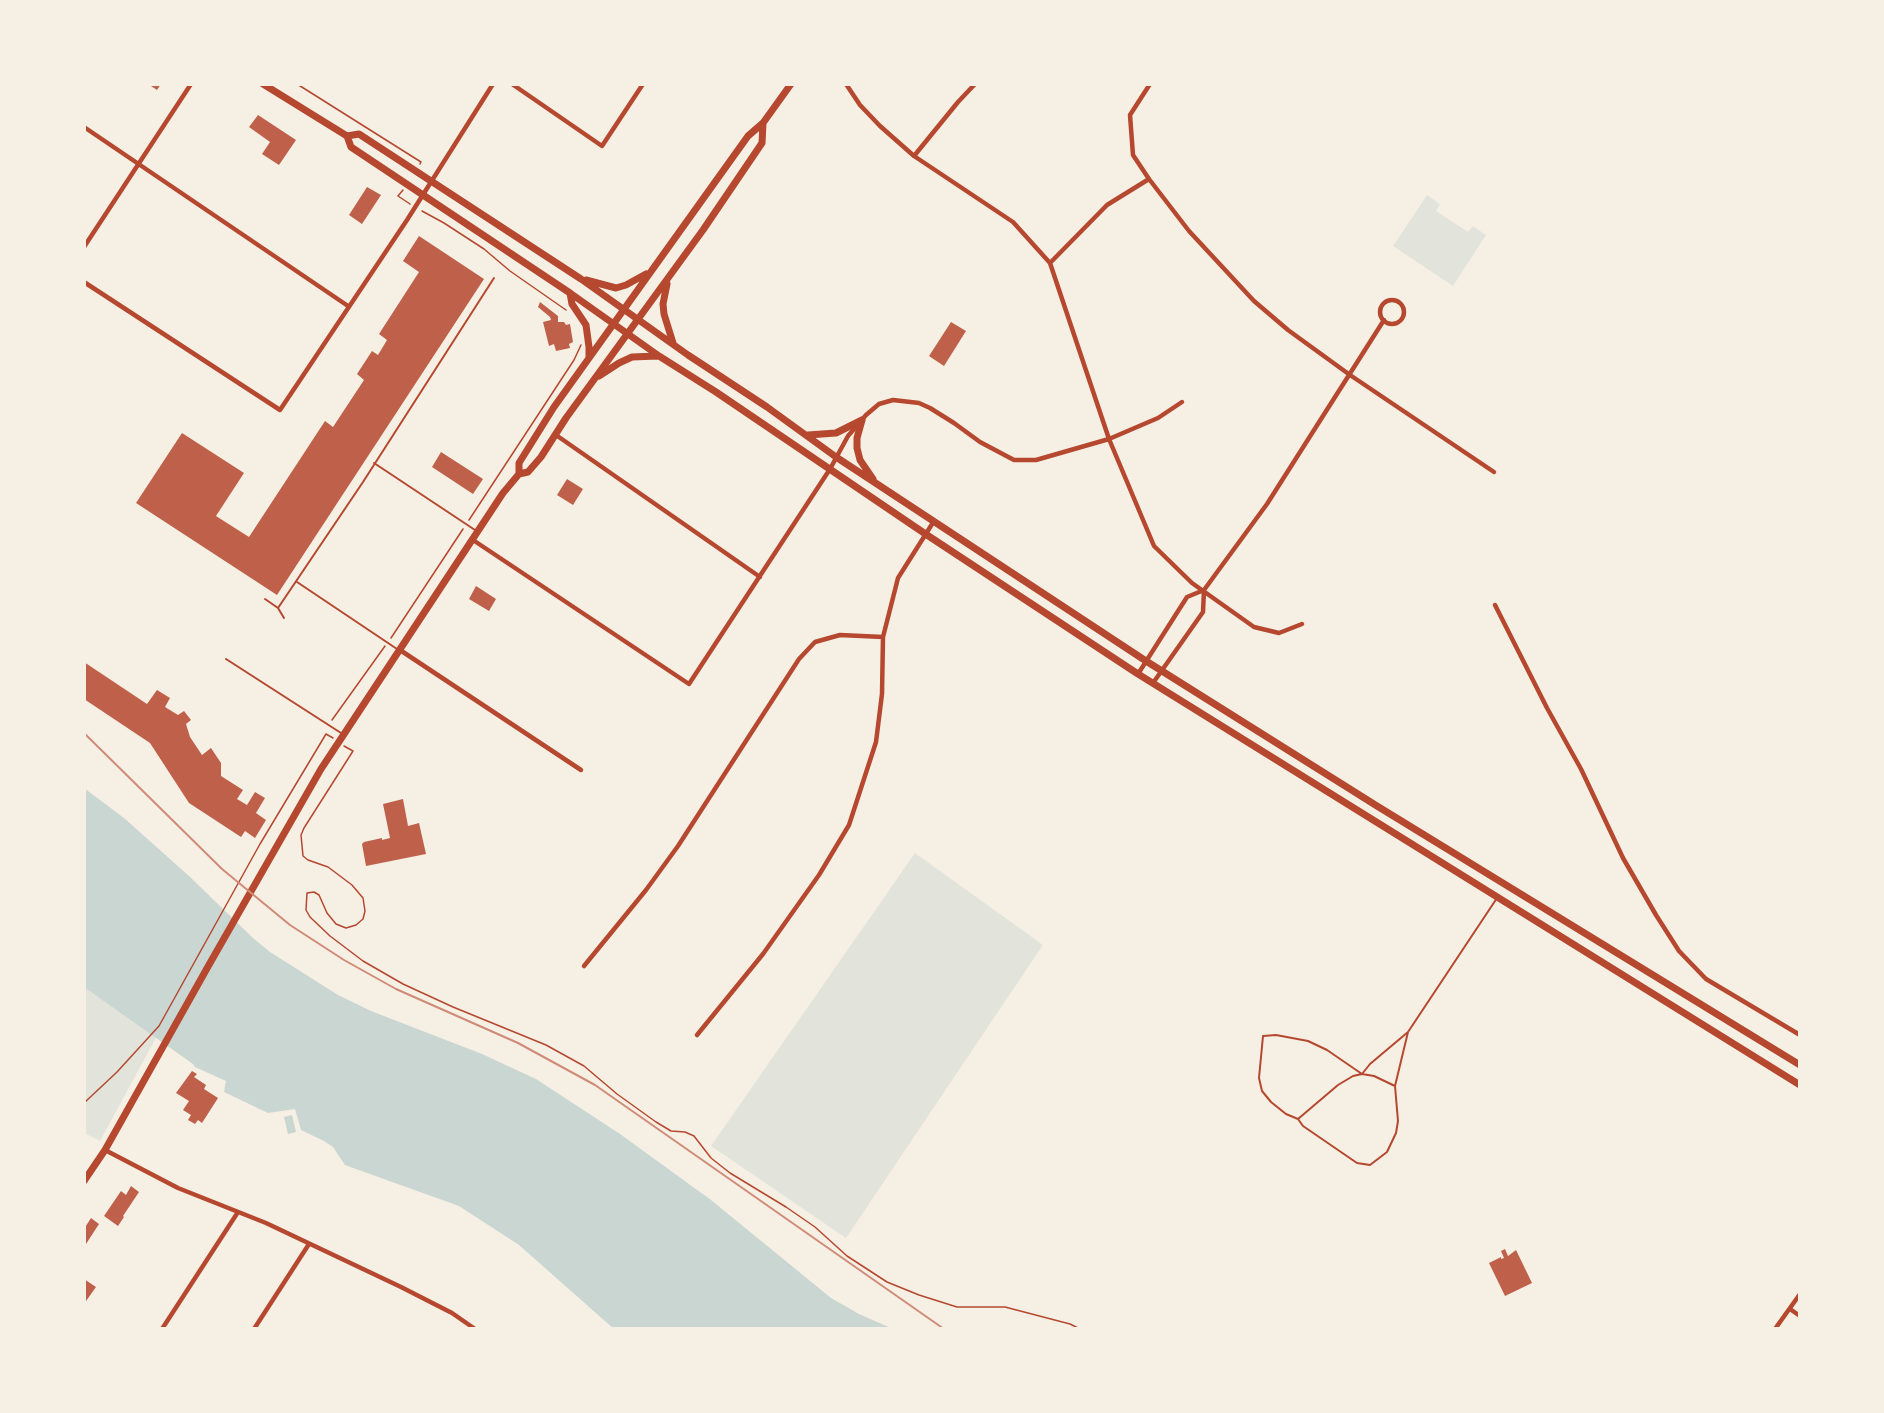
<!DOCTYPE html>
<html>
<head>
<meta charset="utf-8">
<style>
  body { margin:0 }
  #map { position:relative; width:1884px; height:1413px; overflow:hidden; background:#f6efe4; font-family:Literata,serif }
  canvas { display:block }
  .frame { position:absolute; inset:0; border:86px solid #f6efe4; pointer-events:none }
</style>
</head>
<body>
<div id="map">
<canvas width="1884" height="1413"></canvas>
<div class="frame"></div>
</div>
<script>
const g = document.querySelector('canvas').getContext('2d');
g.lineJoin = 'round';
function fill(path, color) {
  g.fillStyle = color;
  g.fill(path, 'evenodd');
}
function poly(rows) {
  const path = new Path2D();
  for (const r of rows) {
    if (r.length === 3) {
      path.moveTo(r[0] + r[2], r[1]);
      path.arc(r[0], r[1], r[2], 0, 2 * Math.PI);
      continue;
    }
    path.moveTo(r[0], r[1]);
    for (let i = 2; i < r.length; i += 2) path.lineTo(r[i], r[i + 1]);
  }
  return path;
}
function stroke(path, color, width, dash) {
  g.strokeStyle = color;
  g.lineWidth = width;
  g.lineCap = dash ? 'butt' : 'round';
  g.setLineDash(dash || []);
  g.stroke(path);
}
fill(poly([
  [1427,195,1440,204,1436,211,1468,232,1473,226,1486,235,1453,286,1393,246],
  [915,853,1043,945,846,1238,711,1146],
  [84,983,158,1034,100,1141,84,1133]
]), '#e2e4dc');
fill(poly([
  [84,788,124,818,189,876,253,938,270,952,338,995,371,1011,482,1054,536,1079,620,1134,711,1200,831,1298,859,1314,893,1329,614,1329,519,1245,459,1206,345,1165,333,1147,324,1141,301,1130,295,1109,268,1113,224,1092,226,1081,195,1067,193,1064,84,987],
  [292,1115,296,1132,288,1134,284,1117]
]), '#c9d6d2');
fill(poly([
  [148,84,161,84,157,90],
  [258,115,296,140,279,165,262,154,270,142,249,127],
  [367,187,381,195,362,224,349,215],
  [419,236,484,279,277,595,136,503,182,433,244,473,216,516,249,537,325,421,333,427,364,380,357,374,372,351,378,355,387,340,379,334,419,272,403,261],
  [540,302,558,316,558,322,564,322,566,325,570,324,573,342,569,344,570,348,556,351,554,344,549,346,543,322,551,320,550,317,538,307],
  [951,322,966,331,944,366,929,356],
  [441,452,483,479,473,494,432,467],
  [567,479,583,489,573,505,557,495],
  [476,586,496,599,489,611,469,599],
  [84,662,147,704,157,690,170,698,165,707,178,715,184,711,191,720,186,724,190,737,202,755,211,748,221,763,221,776,243,790,237,799,247,805,255,792,265,798,256,813,266,820,255,838,245,831,241,837,189,803,150,743,84,699],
  [403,799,408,826,419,823,426,854,366,866,362,844,364,842,382,838,382,840,390,838,383,804],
  [192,1071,197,1074,194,1077,206,1085,204,1089,218,1098,202,1123,198,1120,195,1124,188,1120,191,1115,183,1110,189,1101,176,1093],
  [131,1186,139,1192,123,1216,124,1217,118,1226,104,1216,121,1191,126,1195],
  [91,1218,99,1224,86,1244,84,1243,84,1229],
  [1505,1249,1508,1256,1516,1250,1532,1283,1505,1296,1489,1263,1501,1257,1501,1259,1504,1258,1501,1251],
  [84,1279,96,1287,84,1304]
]), '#bf614a');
stroke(poly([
  [297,84,421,162,420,164],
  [403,190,398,196,410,204],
  [422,211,444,223,484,249,510,271,566,310],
  [469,520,574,360,581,345],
  [391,638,463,529],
  [332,720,385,646],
  [344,746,353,751,304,828,301,835,303,856,308,860,328,867,352,885,363,898,365,911,363,919,356,925,346,928,336,924,327,913,319,895,314,892,307,893,306,910,310,917,330,936,363,961,403,984,453,1007,546,1045,584,1066,617,1094,656,1122,671,1131,685,1132,694,1136,711,1158,730,1173,786,1207,815,1227,847,1256,887,1282,919,1295,957,1307,1005,1307,1070,1324,1080,1329],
  [84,1103,117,1072,159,1026,260,844,326,734,333,738]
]), '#b5482f', 1.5);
stroke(poly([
  [374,463,475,530],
  [297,582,397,649],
  [265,599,278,608,284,618],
  [278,608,363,482,494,278],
  [226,659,341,733],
  [1395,1086,1374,1076,1362,1074,1327,1050,1308,1041,1276,1035,1263,1036,1259,1078,1262,1091,1271,1102,1286,1114,1298,1119,1303,1126,1357,1163,1370,1165,1387,1152,1396,1133,1398,1121,1395,1086,1408,1032,1497,898],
  [1298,1119,1338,1085,1353,1076,1362,1074,1370,1064,1408,1032]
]), '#b5482f', 2);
stroke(poly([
  [512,84,602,146,643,84],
  [846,84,860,105,880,126,914,156,1013,222,1050,263,1109,439,1154,546,1192,583,1254,627,1279,633,1302,624],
  [1150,84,1130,115,1133,155,1149,179,1189,231,1254,301,1288,330,1350,375,1494,472],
  [84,127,348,306],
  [914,156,958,102,975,84],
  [84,247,191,84],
  [1050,263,1107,205,1149,179],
  [84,282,280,410,407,220,493,84],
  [1392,312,12],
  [556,435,760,577],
  [473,540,689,684,830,469,848,436,866,415,879,404,893,400,919,403,930,408,954,423,980,442,1014,460,1036,460,1109,439,1158,418,1182,402],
  [1495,605,1547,708,1581,769,1623,858,1656,915,1679,951,1706,979,1800,1035],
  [400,650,581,770],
  [1138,674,1187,597,1204,590,1267,504,1384,320],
  [1153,683,1203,612,1204,590],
  [584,966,646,890,678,846,799,659,815,642,840,635,883,637],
  [697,1035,763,954,819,875,849,825,876,742,882,694,883,637,898,578,934,521],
  [105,1150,178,1188,266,1223,401,1287,452,1313,475,1329],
  [1790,1309,1800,1316],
  [162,1329,238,1212],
  [254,1329,309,1244],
  [1775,1329,1800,1294]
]), '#b5482f', 4.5);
stroke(poly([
  [263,84,347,136,351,147,570,293,659,356,716,392,927,535,1138,674,1800,1085],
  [347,136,359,134,581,279,688,355,767,407,836,457,1146,661,1377,806,1800,1065],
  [586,280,616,288,626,285,646,274],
  [667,284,663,304,664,314,673,343],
  [570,293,572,304,586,325,589,347,589,357],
  [599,376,619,363,632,357,658,356],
  [862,420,857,438,857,448,860,460,873,479],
  [808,435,836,433,862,420],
  [519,474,519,463,554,407,748,136,763,123,791,84],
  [84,1181,105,1150,210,963,321,769,503,493,519,474,528,472,541,457,566,418,703,230,762,143,763,123]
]), '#b5482f', 7);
stroke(poly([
  [84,733,222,869,290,925,344,960,396,989,518,1043,595,1085,944,1329]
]), '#cf8b77', 2);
</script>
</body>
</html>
